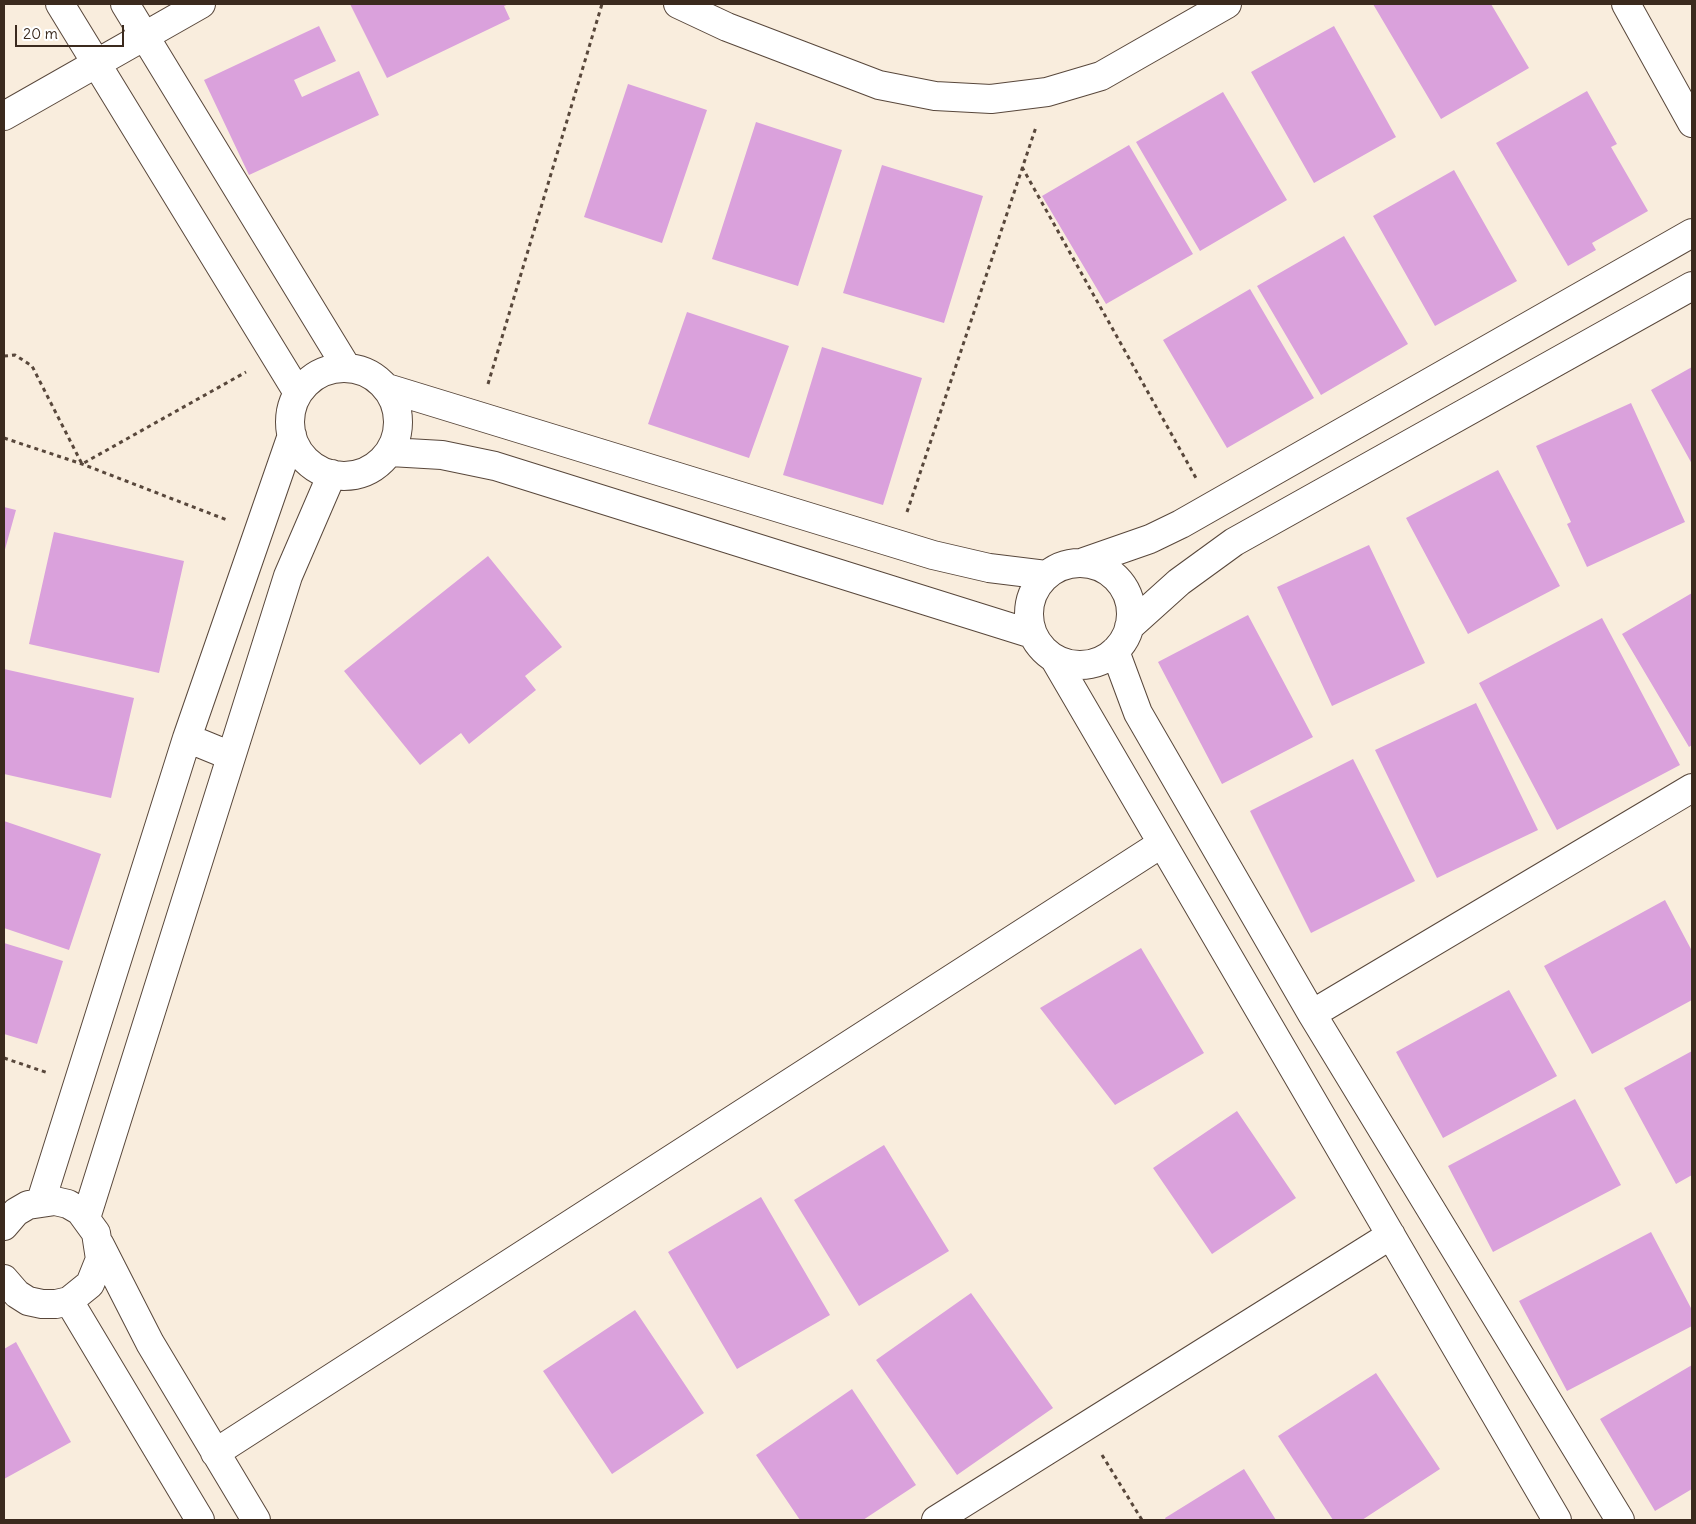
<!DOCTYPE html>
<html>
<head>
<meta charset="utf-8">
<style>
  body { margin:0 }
  #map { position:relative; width:1696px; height:1524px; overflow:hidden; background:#f9eddd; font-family:Delius,sans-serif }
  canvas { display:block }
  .frame { position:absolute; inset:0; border:5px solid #3b2a1e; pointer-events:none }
  .scale { position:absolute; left:15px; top:25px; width:109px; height:22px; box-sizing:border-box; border:2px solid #3b2a1e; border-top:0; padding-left:6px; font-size:15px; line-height:18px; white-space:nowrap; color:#3b2a1e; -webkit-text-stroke:4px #fff; paint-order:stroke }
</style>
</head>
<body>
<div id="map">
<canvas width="1696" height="1524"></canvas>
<div class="frame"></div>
<div class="scale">20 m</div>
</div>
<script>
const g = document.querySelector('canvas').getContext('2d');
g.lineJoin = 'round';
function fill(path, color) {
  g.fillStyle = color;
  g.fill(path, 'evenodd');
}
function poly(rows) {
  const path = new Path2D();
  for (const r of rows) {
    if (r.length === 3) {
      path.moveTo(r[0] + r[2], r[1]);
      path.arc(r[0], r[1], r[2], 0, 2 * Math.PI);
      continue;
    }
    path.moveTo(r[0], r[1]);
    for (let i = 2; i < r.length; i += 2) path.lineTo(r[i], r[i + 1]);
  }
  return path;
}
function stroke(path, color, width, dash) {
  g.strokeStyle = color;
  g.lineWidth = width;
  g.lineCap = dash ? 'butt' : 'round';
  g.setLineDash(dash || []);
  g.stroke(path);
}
fill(poly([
  [350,4,509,4,504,6,510,19,387,78],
  [1373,4,1491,4,1529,68,1441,119],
  [319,26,336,61,294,80,302,97,359,71,379,115,249,175,204,80],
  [1334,26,1396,137,1314,183,1251,72],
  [628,84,707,110,662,243,584,217],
  [1587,91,1617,144,1611,147,1648,211,1592,243,1596,250,1568,266,1496,143],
  [1223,92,1287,200,1200,251,1136,142],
  [756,122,842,150,798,286,712,259],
  [1129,145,1193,254,1106,304,1042,196],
  [882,165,983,196,944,323,843,293],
  [1454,170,1517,281,1435,326,1373,216],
  [1344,236,1408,344,1321,395,1257,286],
  [1250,289,1314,398,1227,448,1163,340],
  [687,312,789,346,749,458,648,424],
  [822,347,922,378,883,505,783,475],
  [1692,367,1692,464,1651,390],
  [1631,403,1685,522,1587,567,1567,524,1571,522,1536,446],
  [1498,470,1560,586,1468,634,1406,518],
  [4,507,16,510,4,553],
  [54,532,184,561,159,673,29,644],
  [1369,545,1425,663,1332,706,1277,587],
  [488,556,562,647,525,676,536,690,469,744,461,733,420,765,344,671],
  [1692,593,1692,745,1689,747,1622,634],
  [1248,615,1313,737,1222,784,1158,662],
  [1602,618,1680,765,1557,830,1479,683],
  [4,669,134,698,111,798,4,774],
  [1476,703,1538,830,1437,878,1375,750],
  [1353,759,1415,881,1311,933,1250,811],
  [4,821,101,854,69,950,4,928],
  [1665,900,1692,951,1692,1000,1592,1054,1544,966],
  [4,943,63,961,37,1044,4,1034],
  [1141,948,1204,1053,1115,1105,1040,1008],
  [1509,990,1557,1076,1443,1138,1396,1052],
  [1692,1051,1692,1175,1676,1184,1624,1088],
  [1575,1099,1621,1185,1493,1252,1448,1166],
  [1237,1111,1296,1198,1212,1254,1153,1168],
  [884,1145,949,1251,859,1306,794,1200],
  [761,1197,830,1315,737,1369,668,1252],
  [1651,1232,1692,1310,1692,1326,1567,1391,1519,1301],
  [971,1293,1053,1408,957,1475,876,1360],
  [635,1310,704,1413,612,1474,543,1371],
  [16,1342,71,1442,4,1479,4,1349],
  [1692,1365,1692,1489,1655,1511,1600,1419],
  [1376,1373,1440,1469,1362,1520,1333,1520,1278,1436],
  [852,1389,916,1485,863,1520,800,1520,756,1455],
  [1244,1469,1276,1520,1166,1520,1165,1518]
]), '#daa1dc');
const minor = poly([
  [60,4,298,393],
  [125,4,347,368],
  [678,4,727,27,879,85,935,96,991,99,1047,92,1101,76,1227,4],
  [1626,4,1692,123],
  [4,116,201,4],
  [344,422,54],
  [387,388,933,555,989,568,1046,575],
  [390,452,442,455,495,466,1032,634],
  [1084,562,1150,539,1181,524,1692,233],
  [1080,614,51],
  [1129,627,1179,582,1234,542,1692,286],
  [1115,651,1138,713,1312,1014,1620,1520],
  [1054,658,1557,1520],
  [187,738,231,756],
  [1312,1014,1692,788],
  [41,1201,187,738,292,435],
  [86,1218,288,576,332,474],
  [4,1226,16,1212,28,1205,55,1201,68,1204,80,1211,96,1233,100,1259,90,1284,69,1301,56,1304,42,1304,28,1301,17,1294,4,1279],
  [100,1245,150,1343,256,1520],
  [69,1301,200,1520],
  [215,1453,1161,844],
  [936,1520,1391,1235]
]);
stroke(minor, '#58473b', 30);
stroke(poly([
  [1022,167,1196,478],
  [4,356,15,355,32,366,82,464,246,372],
  [488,384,602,4],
  [4,438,82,464,227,520],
  [907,512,1036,127],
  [4,1058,48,1073],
  [1102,1455,1142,1520]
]), '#58473b', 3, [4, 4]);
stroke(minor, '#fff', 28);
</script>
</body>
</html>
